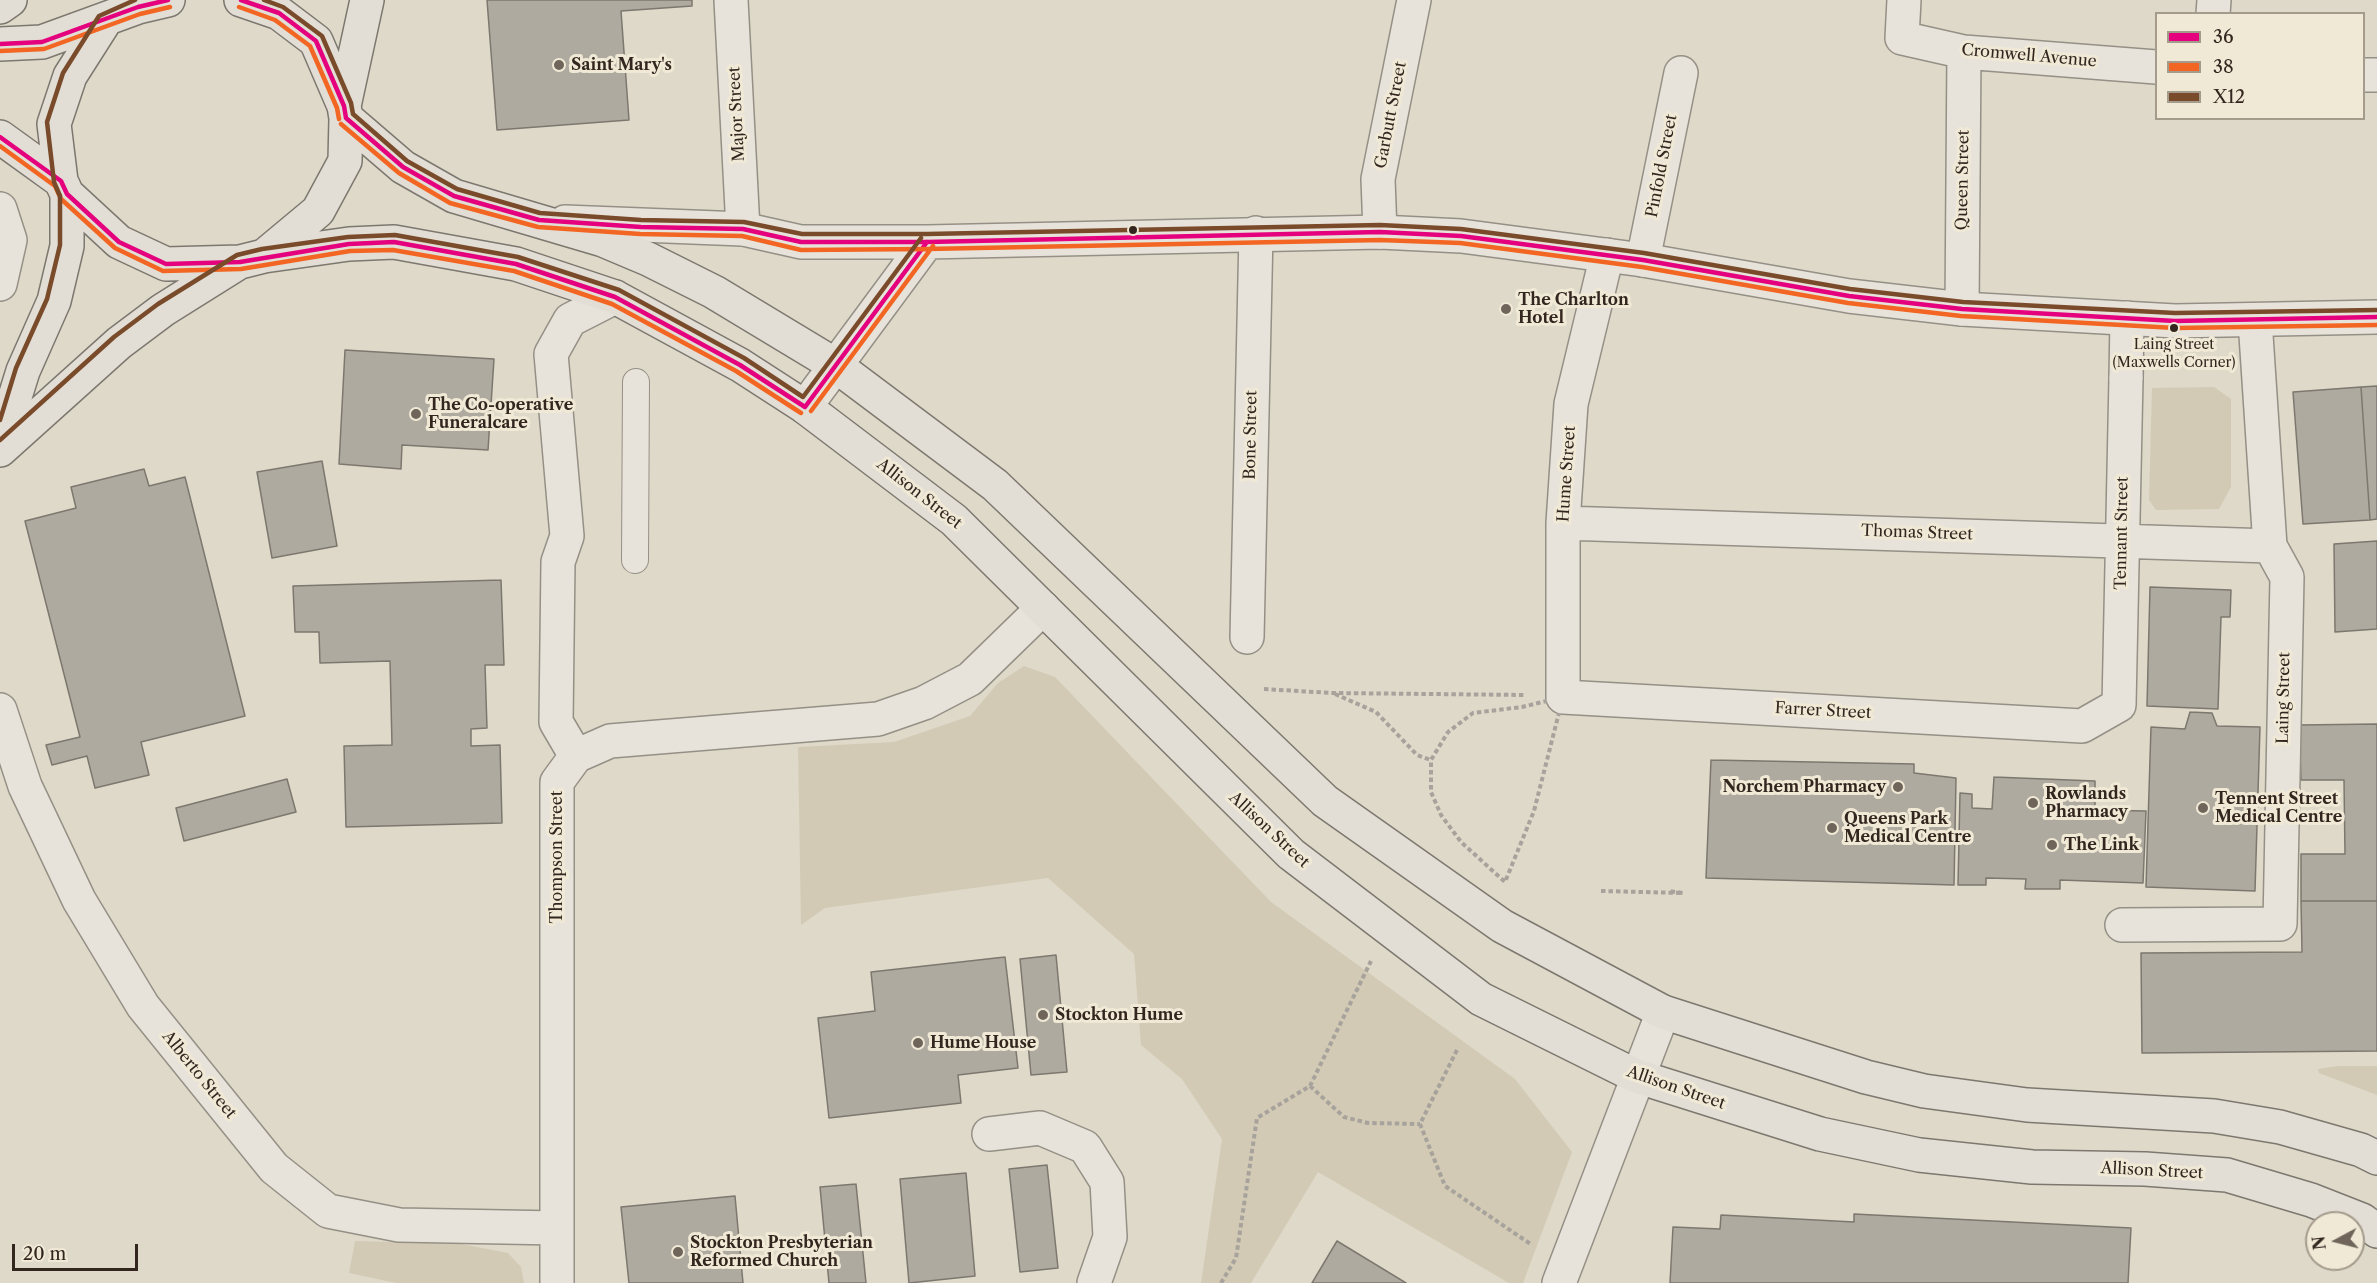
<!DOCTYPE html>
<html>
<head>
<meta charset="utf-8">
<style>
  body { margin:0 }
  #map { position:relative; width:2377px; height:1283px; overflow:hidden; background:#dfd9c9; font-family:"Libre Caslon Text",serif }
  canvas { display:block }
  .legend { position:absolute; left:2155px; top:12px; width:210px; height:108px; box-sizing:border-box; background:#f0e9d6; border:2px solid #a49b8d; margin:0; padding:8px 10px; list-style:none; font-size:18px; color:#33261f }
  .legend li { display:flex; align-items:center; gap:12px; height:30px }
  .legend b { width:30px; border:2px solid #a49b8d }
  .north { position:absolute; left:2305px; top:1211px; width:60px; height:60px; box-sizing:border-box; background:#f0e9d6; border:2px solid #a49b8d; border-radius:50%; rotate:263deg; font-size:16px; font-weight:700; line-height:24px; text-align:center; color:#33261f }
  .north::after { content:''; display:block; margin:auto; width:21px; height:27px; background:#6f655a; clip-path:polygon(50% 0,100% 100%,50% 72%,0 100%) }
  .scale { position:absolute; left:12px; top:1244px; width:126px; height:27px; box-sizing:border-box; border:3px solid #33261f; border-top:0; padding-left:8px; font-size:18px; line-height:21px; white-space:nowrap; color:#33261f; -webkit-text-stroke:4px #f0e9d6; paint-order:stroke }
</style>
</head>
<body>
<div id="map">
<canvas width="2377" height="1283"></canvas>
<ul class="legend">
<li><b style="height:8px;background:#e5007d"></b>36</li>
<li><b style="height:8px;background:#f26522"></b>38</li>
<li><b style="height:8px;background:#7a4b2a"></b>X12</li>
</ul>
<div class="north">N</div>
<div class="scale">20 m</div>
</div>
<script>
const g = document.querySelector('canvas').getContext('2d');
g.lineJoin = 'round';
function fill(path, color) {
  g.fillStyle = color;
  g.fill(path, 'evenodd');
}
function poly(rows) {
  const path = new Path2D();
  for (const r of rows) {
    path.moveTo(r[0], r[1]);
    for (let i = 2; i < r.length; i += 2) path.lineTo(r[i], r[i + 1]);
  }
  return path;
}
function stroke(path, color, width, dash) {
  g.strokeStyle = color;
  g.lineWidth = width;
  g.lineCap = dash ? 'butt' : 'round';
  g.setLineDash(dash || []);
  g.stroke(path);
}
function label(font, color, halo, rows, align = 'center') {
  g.font = font + ' "Libre Caslon Text",serif';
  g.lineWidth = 6;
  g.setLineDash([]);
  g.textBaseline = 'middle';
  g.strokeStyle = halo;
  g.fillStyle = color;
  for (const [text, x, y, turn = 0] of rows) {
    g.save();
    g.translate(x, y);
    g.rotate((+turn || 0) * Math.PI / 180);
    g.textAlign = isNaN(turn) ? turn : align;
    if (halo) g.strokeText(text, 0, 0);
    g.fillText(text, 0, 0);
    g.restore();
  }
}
fill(poly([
  [2214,387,2231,399,2231,487,2219,509,2156,510,2149,500,2152,388],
  [1024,666,1055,677,1271,902,1515,1079,1572,1152,1523,1283,1509,1283,1318,1172,1251,1283,1201,1283,1222,1139,1182,1079,1141,1045,1134,954,1048,878,825,908,801,925,798,747,894,742,970,716,998,683],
  [2337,1066,2377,1066,2377,1095,2319,1073,2318,1069],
  [355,1241,461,1244,508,1253,521,1267,524,1283,396,1283,349,1273]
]), '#d3cab5');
const building = poly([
  [487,0,692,0,692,6,621,11,629,120,497,130,487,0],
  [345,350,494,359,488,450,402,445,401,469,339,464,345,350],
  [2377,386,2377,519,2370,520,2361,387,2377,386],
  [2361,387,2370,520,2303,524,2293,392,2361,387],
  [322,461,337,546,272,558,257,472,322,461],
  [144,469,149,486,185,477,245,716,141,742,149,775,95,788,87,756,52,765,46,745,80,737,25,521,76,508,71,487,144,469],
  [2377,541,2377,629,2335,632,2334,544,2377,541],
  [501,580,504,665,485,665,487,728,471,729,471,746,500,745,502,823,346,827,344,746,392,745,390,661,320,663,319,632,295,632,293,586,501,580],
  [2150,587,2231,590,2230,617,2221,617,2218,709,2147,706,2150,587],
  [2190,712,2212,713,2217,726,2260,727,2255,891,2146,887,2151,727,2185,729,2190,712],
  [2377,724,2377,901,2301,901,2301,854,2345,854,2344,780,2301,780,2299,725,2377,724],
  [1711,760,1914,764,1914,773,1956,778,1954,885,1706,878,1711,760],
  [1994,777,2095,781,2095,810,2146,811,2143,883,2060,880,2060,889,2025,889,2026,879,1986,878,1986,885,1958,885,1960,793,1972,794,1972,808,1992,809,1994,777],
  [287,779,296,812,184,841,176,808,287,779],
  [2301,901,2377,901,2377,1051,2142,1053,2141,953,2302,952,2301,901],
  [1056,955,1067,1072,1031,1075,1020,959,1056,955],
  [1005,957,1018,1068,958,1075,961,1103,829,1118,818,1018,875,1011,871,972,1005,957],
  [1047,1165,1058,1268,1020,1272,1009,1169,1047,1165],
  [966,1173,975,1276,909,1283,900,1179,966,1173],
  [856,1184,866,1283,829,1283,820,1187,856,1184],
  [735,1196,743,1283,629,1283,621,1207,735,1196],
  [1854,1214,2131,1228,2128,1283,1670,1283,1673,1227,1720,1229,1721,1215,1854,1222,1854,1214],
  [1337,1241,1406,1283,1312,1283,1337,1241]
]);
fill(building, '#afaa9f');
stroke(building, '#7d786f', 1.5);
const service = poly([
  [635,560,636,382]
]);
const pedestrian = poly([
  [2126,378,2127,318]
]);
const minor = poly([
  [731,0,743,229],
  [1904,0,1902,38,1964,52,2156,67],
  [2213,14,2214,0],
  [2364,75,2377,75],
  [0,209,10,240,0,284],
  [1380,232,1378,179,1414,0],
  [1607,255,1571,404,1563,523,1563,697,2082,726,2119,705,2126,378],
  [1643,260,1681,73],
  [1962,309,1964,52],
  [1563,523,2270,546],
  [1247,637,1256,233],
  [0,710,25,786,79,900,143,1006,274,1168,328,1211,399,1225,557,1228],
  [576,756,610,741,878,719,924,703,970,679,1043,608],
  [2122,925,2280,924,2287,577,2270,546,2255,320],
  [989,1134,1040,1128,1085,1147,1107,1182,1110,1237,1094,1283],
  [557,1283,557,782,576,756,556,722,558,562,567,536,551,354,570,320,615,297],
  [1559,1283,1663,1012]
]);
const tertiary = poly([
  [565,222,743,229,801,242,927,242,1380,232,1461,236,1643,260,1849,296,1962,309,2175,321,2377,317],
  [805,407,927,242]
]);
const primary = poly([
  [0,7,10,0],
  [105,21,70,76,54,124,61,181,67,194,119,242,166,264,240,262,264,256,318,211,345,161,346,118,344,106,316,41,279,13,241,0],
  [0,44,42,42,138,7,168,0],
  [344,106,367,0],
  [346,118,403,167,454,196,603,240,648,259,714,292,835,365,995,485,1325,801,1502,926,1663,1012,1866,1077,1924,1091,2027,1105,2214,1116,2280,1127,2361,1150,2377,1158],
  [0,137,61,181],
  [264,256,349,244,394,242,516,264,615,297,740,365,805,407,954,520,1291,854,1481,999,1636,1076,1820,1134,1919,1155,2032,1167,2145,1169,2227,1175,2311,1200,2362,1220,2377,1231],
  [0,445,23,371,54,301,67,246,67,194],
  [0,450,119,343,163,310,238,263]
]);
stroke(service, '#959086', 28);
stroke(pedestrian, '#959086', 36);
stroke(minor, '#959086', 36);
stroke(tertiary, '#959086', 36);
stroke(primary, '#7d786f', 36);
stroke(poly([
  [1264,689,1332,693,1526,695],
  [1335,694,1376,712,1417,755,1431,760],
  [1563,697,1534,811,1505,882,1461,842,1441,815,1431,792,1431,760,1448,732,1473,713,1522,707,1563,697],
  [1601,891,1683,893,1668,891],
  [1457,1050,1420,1124,1445,1186,1532,1245],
  [1310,1086,1344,1117,1368,1123,1420,1124],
  [1221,1283,1236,1258,1257,1118,1310,1086,1371,961]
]), '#a7a39c', 4, [4.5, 3]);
stroke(service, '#e7e3db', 26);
stroke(pedestrian, '#e7e3db', 33);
stroke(minor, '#e7e3db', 33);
stroke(tertiary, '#e7e3db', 33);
stroke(primary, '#e2ded5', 33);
stroke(poly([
  [241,0,279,13,316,41,344,106,346,118],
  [0,44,42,42,138,7,168,0],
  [346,118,403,167,454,196,539,220,641,227,743,229,801,242,927,242,1380,232,1461,236,1643,260,1849,296,1962,309,2175,321,2377,317],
  [0,137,61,181,67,194,119,242,166,264,240,262,349,244,394,242,516,264,615,297,740,365,805,407],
  [805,407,927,242]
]), '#e5007d', 4.5);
stroke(poly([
  [239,7,275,20,310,46,337,108,339,119],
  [0,51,44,49,140,14,170,7],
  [341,124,399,173,450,203,538,227,640,234,742,236,801,250,927,249,1380,240,1460,243,1642,267,1848,303,1961,316,2175,328,2377,325],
  [0,146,55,186,61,199,115,248,163,271,241,269,350,251,393,250,514,271,612,304,736,371,801,413],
  [811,411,933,246]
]), '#f26522', 4.5);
stroke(poly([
  [264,0,283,7,322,36,351,103,353,114,407,161,457,189,540,213,641,220,744,222,802,234,927,234,1380,225,1461,229,1644,253,1850,289,1963,302,2175,313,2377,310],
  [0,420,16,368,47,299,60,245,60,196,54,182,47,122,63,73,99,16,135,0],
  [0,440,114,337,158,304,237,255,262,249,348,237,395,235,518,257,619,290,744,358,803,397,921,238]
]), '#7a4b2a', 4.5);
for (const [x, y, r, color] of [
  [559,65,6,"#6f655a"],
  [1133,230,5,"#33261f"],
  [1506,309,6,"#6f655a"],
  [2174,328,5,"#33261f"],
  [416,414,6,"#6f655a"],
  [1898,787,6,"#6f655a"],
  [2033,803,6,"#6f655a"],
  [2203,808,6,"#6f655a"],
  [1832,828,6,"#6f655a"],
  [2052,845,6,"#6f655a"],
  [1043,1015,6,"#6f655a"],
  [918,1043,6,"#6f655a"],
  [678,1252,6,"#6f655a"]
]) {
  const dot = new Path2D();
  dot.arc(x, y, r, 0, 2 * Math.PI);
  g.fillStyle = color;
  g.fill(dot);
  stroke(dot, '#f0e9d6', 2);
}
label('14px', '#33261f', '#f0e9d6', [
  ["Laing Street",2174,345],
  ["(Maxwells Corner)",2174,363]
]);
label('16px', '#33261f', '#f0e9d6', [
  ["Cromwell Avenue",2029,56,5],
  ["Major Street",737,114,-93],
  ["Garbutt Street",1391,115,-79],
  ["Pinfold Street",1662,166,-79],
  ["Queen Street",1963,180,-89],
  ["Bone Street",1251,435,-89],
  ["Hume Street",1567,474,-86],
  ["Allison Street",919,494,38],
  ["Thomas Street",1917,533,2],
  ["Tennant Street",2122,533,-89],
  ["Laing Street",2284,698,-89],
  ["Farrer Street",1823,711,3],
  ["Allison Street",1269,830,43],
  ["Thompson Street",557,857,-90],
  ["Alberto Street",199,1075,51],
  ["Allison Street",1676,1088,19],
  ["Allison Street",2152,1171,3]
]);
label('bold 16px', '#33261f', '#f0e9d6', [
  ["Saint Mary's",571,65],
  ["The Charlton",1518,300],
  ["Hotel",1518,318],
  ["The Co-operative",428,405],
  ["Funeralcare",428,423],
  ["Norchem Pharmacy",1886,787,"right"],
  ["Rowlands",2045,794],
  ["Pharmacy",2045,812],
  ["Tennent Street",2215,799],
  ["Medical Centre",2215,817],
  ["Queens Park",1844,819],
  ["Medical Centre",1844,837],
  ["The Link",2064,845],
  ["Stockton Hume",1055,1015],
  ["Hume House",930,1043],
  ["Stockton Presbyterian",690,1243],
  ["Reformed Church",690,1261]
], 'left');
</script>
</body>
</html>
